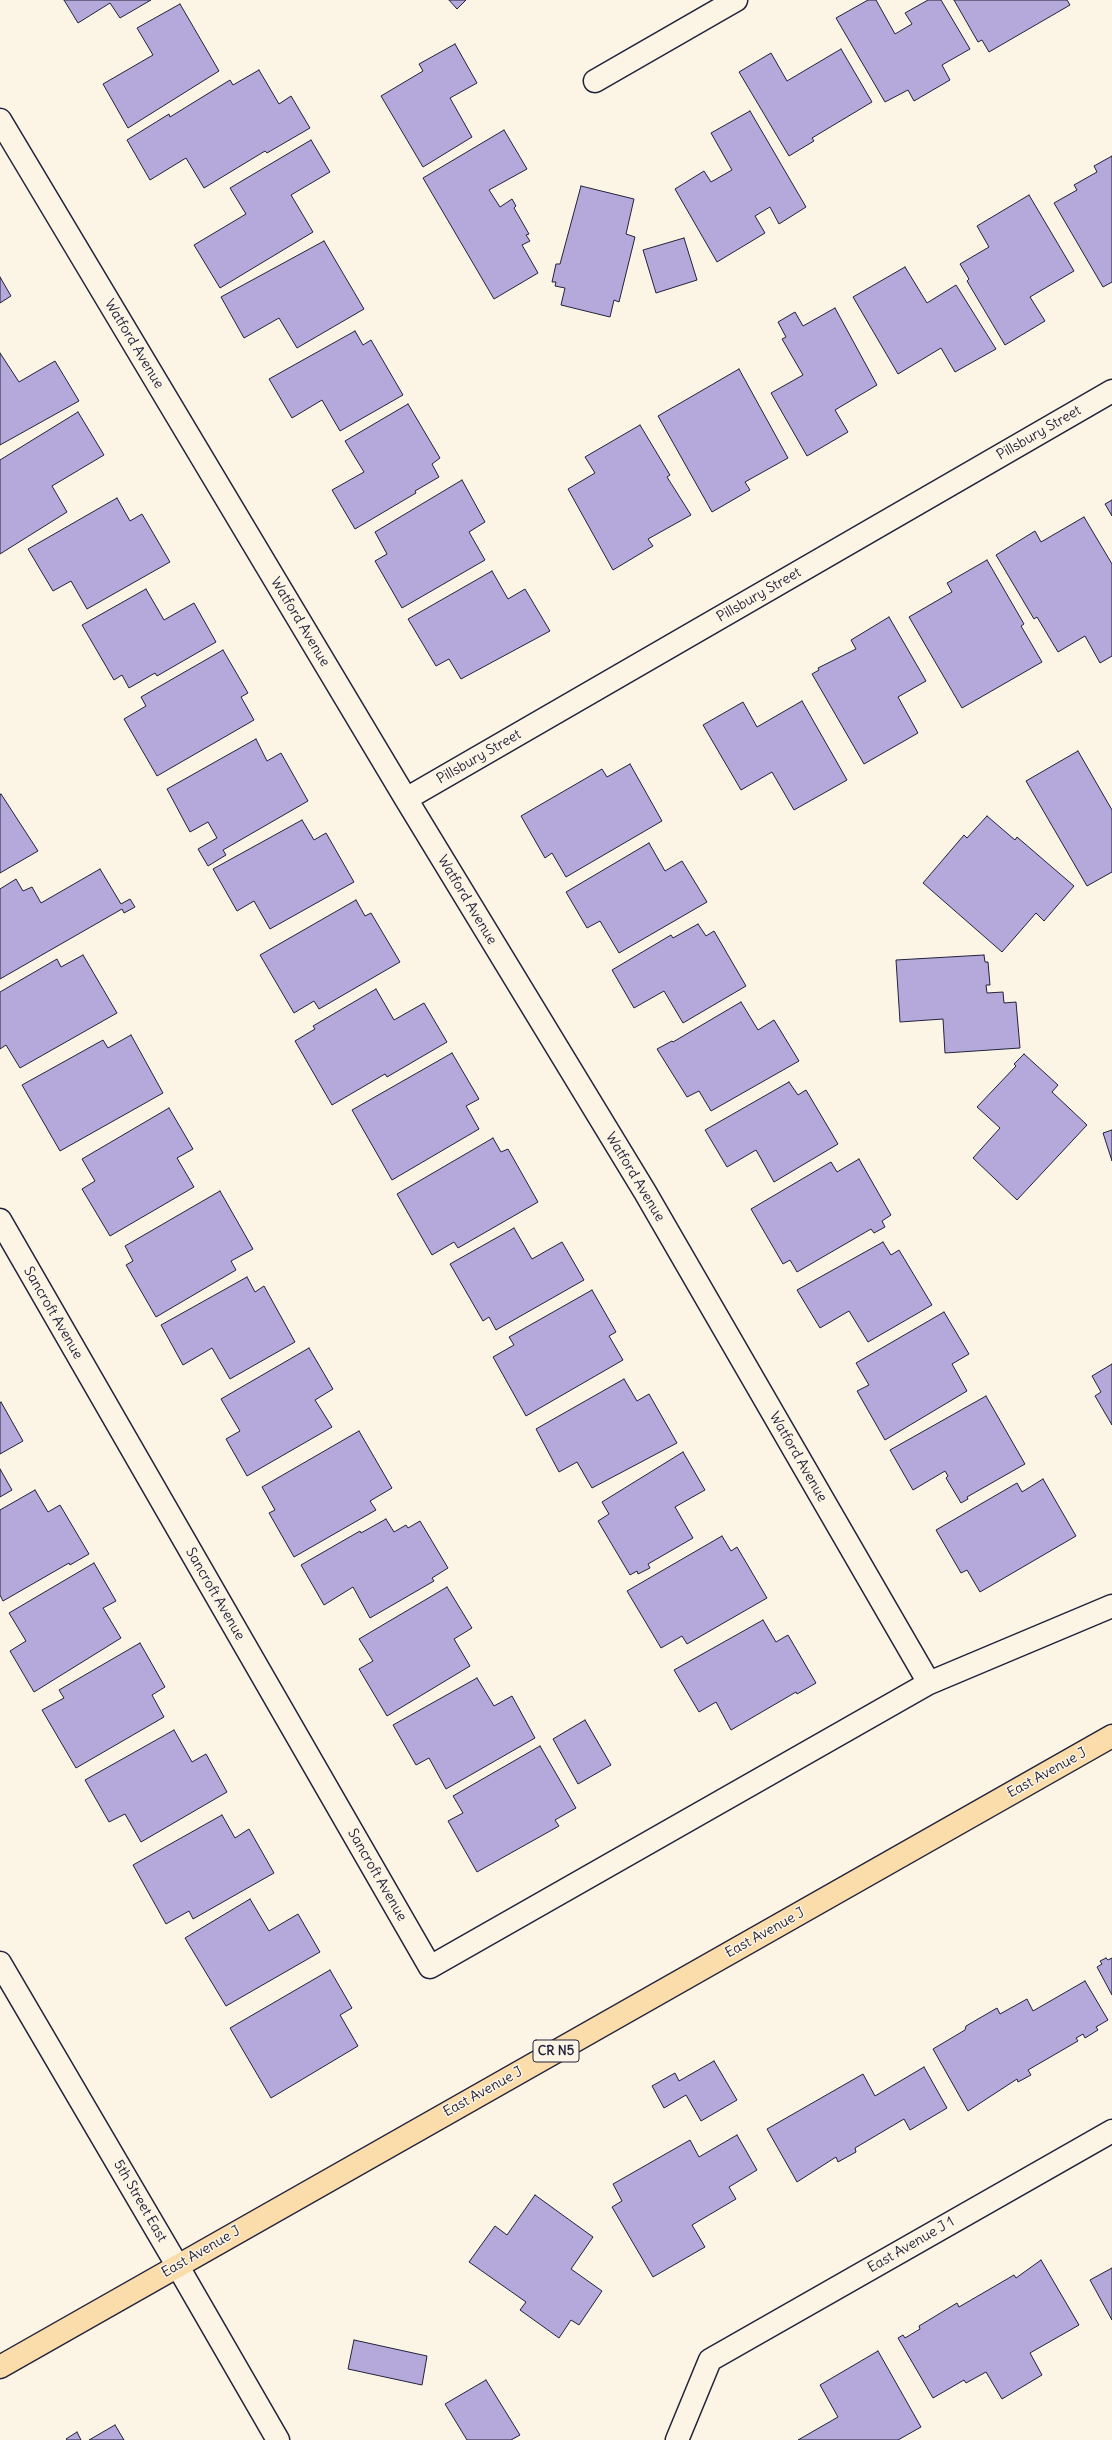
<!DOCTYPE html>
<html>
<head>
<meta charset="utf-8">
<style>
  body { margin:0 }
  canvas { display:block; background:#fcf5e5 }
</style>
</head>
<body>
<canvas width="1112" height="2440"></canvas>
<script>
const g = document.querySelector('canvas').getContext('2d');
g.lineJoin = 'round';
function fill(path, color) {
  g.fillStyle = color;
  g.fill(path, 'evenodd');
}
function poly(rows) {
  const path = new Path2D();
  for (const r of rows) {
    path.moveTo(r[0], r[1]);
    for (let i = 2; i < r.length; i += 2) path.lineTo(r[i], r[i + 1]);
  }
  return path;
}
function stroke(path, color, width, dash) {
  g.strokeStyle = color;
  g.lineWidth = width;
  g.lineCap = dash ? 'butt' : 'round';
  g.setLineDash(dash || []);
  g.stroke(path);
}
function label(font, color, halo, rows, align = 'center') {
  g.font = font + ' Delius,sans-serif';
  g.lineWidth = 3;
  g.setLineDash([]);
  g.textBaseline = 'middle';
  g.strokeStyle = halo;
  g.fillStyle = color;
  for (const [text, x, y, turn = 0] of rows) {
    g.save();
    g.translate(x, y);
    g.rotate((+turn || 0) * Math.PI / 180);
    g.textAlign = isNaN(turn) ? turn : align;
    if (halo) g.strokeText(text, 0, 0);
    g.fillText(text, 0, 0);
    g.restore();
  }
}
const building = poly([
  [64,0,151,0,120,18,110,3,78,23,64,0],
  [449,0,466,0,457,9,449,0],
  [868,0,876,0,895,34,912,24,905,13,928,0,941,0,970,49,942,65,950,80,914,101,908,90,885,102,836,18,868,0],
  [954,0,1067,0,1070,5,989,52,982,40,978,42,954,0],
  [180,4,219,71,128,128,103,84,153,55,137,28,180,4],
  [455,44,477,83,450,98,472,137,423,167,381,96,423,71,419,64,455,44],
  [841,49,872,102,812,138,814,141,789,156,739,72,771,53,787,81,841,49],
  [259,70,279,104,291,96,310,128,267,153,265,151,204,188,186,158,150,180,127,140,169,114,170,117,230,80,233,85,259,70],
  [750,111,806,207,779,224,770,207,755,216,765,233,717,262,675,189,704,171,711,182,732,170,711,133,750,111],
  [504,130,527,169,489,190,500,207,512,199,516,206,514,208,529,234,526,235,530,241,522,245,538,273,494,299,423,178,504,130],
  [311,140,330,172,291,195,313,232,220,288,194,245,246,214,230,188,311,140],
  [1112,156,1112,282,1103,287,1054,203,1077,190,1074,185,1097,172,1094,166,1112,156],
  [581,186,634,199,626,234,635,237,619,302,614,300,610,317,561,305,565,288,555,286,556,282,552,282,556,264,560,264,581,186],
  [1029,195,1074,271,1030,297,1045,321,1005,345,967,281,969,279,960,264,989,247,977,226,1029,195],
  [684,238,697,280,656,293,643,250,684,238],
  [324,241,364,309,297,348,279,318,244,338,221,297,324,241],
  [905,267,927,303,956,285,996,349,955,372,941,348,898,374,853,297,905,267],
  [0,277,11,296,0,303,0,277],
  [835,308,877,385,835,410,848,432,807,456,771,393,803,375,782,339,786,337,778,322,795,312,803,326,835,308],
  [355,331,363,345,371,340,403,395,340,431,322,400,292,418,269,379,355,331],
  [0,353,19,382,55,361,79,401,0,445,0,353],
  [739,369,788,458,745,482,750,490,712,512,658,416,739,369],
  [408,404,440,458,432,464,439,477,415,491,416,493,355,529,332,490,364,472,345,441,408,404],
  [78,412,104,455,52,486,67,512,0,554,0,460,78,412],
  [640,425,670,475,667,477,691,515,648,539,653,546,613,570,568,489,595,473,585,457,640,425],
  [462,480,485,522,469,532,485,560,402,608,375,561,387,554,375,532,462,480],
  [117,498,130,521,142,514,170,562,87,609,71,581,53,591,28,549,117,498],
  [1112,500,1112,516,1105,504,1112,500],
  [1084,517,1112,564,1112,656,1100,663,1085,636,1058,652,1037,617,1034,619,996,555,1035,531,1041,542,1084,517],
  [987,560,1024,624,1021,626,1042,662,962,708,909,617,952,592,947,583,987,560],
  [492,571,508,599,525,589,550,631,461,679,449,659,436,666,408,619,492,571],
  [146,589,164,620,194,603,216,642,157,676,155,673,129,688,122,675,114,680,82,625,146,589],
  [889,617,926,681,898,697,918,733,864,764,812,674,819,670,818,668,856,649,851,640,889,617],
  [223,650,248,693,241,697,254,720,157,776,124,719,146,706,141,697,223,650],
  [802,701,847,780,794,810,772,772,741,790,703,725,743,702,757,727,802,701],
  [256,739,267,761,281,753,308,801,223,850,226,855,208,866,198,849,217,838,208,822,190,832,167,789,256,739],
  [1078,751,1112,810,1112,872,1087,886,1026,781,1078,751],
  [630,764,662,821,566,877,552,853,545,858,521,816,602,769,607,777,630,764],
  [1,794,38,851,0,873,0,795,1,794],
  [987,816,1015,840,1017,837,1074,886,1044,921,1036,913,1002,952,923,883,964,835,967,838,987,816],
  [302,820,314,840,326,833,354,882,270,929,254,901,237,911,213,869,302,820],
  [649,843,665,871,682,861,707,902,619,953,600,921,587,928,566,892,649,843],
  [100,869,121,904,130,899,135,907,124,913,122,909,0,979,0,889,16,879,23,891,32,887,41,903,100,869],
  [356,900,365,916,371,913,400,962,319,1009,314,1001,294,1013,260,955,356,900],
  [698,924,706,936,714,931,746,986,683,1023,664,991,634,1008,612,970,671,935,673,938,698,924],
  [83,955,117,1013,20,1068,6,1045,0,1049,0,992,57,959,61,967,83,955],
  [984,955,985,962,988,962,990,985,986,985,987,993,1003,992,1004,1003,1016,1002,1020,1048,945,1053,943,1019,900,1022,896,960,984,955],
  [376,989,394,1020,424,1003,447,1042,387,1077,385,1074,332,1105,295,1041,315,1029,313,1026,376,989],
  [741,1002,758,1030,774,1020,799,1061,711,1111,699,1091,687,1097,657,1049,672,1041,673,1042,741,1002],
  [131,1035,163,1093,60,1151,22,1085,103,1040,108,1048,131,1035],
  [452,1053,479,1099,466,1106,479,1129,392,1180,352,1110,452,1053],
  [1024,1054,1058,1085,1052,1092,1087,1125,1017,1200,973,1158,1000,1128,977,1107,1016,1066,1014,1064,1024,1054],
  [789,1082,798,1095,806,1090,838,1144,774,1182,756,1150,727,1167,705,1130,789,1082],
  [169,1108,193,1149,177,1158,194,1187,110,1236,82,1189,95,1181,82,1159,169,1108],
  [1112,1130,1112,1161,1103,1133,1112,1130],
  [493,1138,501,1152,508,1149,538,1202,458,1248,454,1242,432,1255,397,1194,493,1138],
  [859,1159,891,1215,882,1221,885,1227,874,1233,871,1229,797,1272,790,1260,783,1264,751,1209,831,1162,837,1172,859,1159],
  [220,1191,253,1249,231,1261,236,1270,156,1317,126,1265,133,1261,125,1246,220,1191],
  [514,1228,532,1259,562,1242,584,1280,496,1330,489,1317,483,1321,450,1264,514,1228],
  [883,1242,891,1255,899,1250,932,1305,868,1342,849,1311,820,1328,797,1290,883,1242],
  [247,1277,255,1292,264,1286,295,1342,230,1379,212,1348,183,1365,161,1325,247,1277],
  [592,1290,616,1332,609,1336,623,1360,526,1416,493,1357,514,1345,509,1337,592,1290],
  [944,1312,969,1354,952,1364,967,1391,885,1440,857,1391,869,1385,856,1363,944,1312],
  [309,1348,333,1389,315,1400,332,1427,247,1476,226,1439,240,1431,221,1399,309,1348],
  [1112,1364,1112,1425,1095,1396,1101,1392,1092,1376,1112,1364],
  [624,1379,637,1401,649,1394,677,1443,592,1488,577,1462,559,1472,536,1429,624,1379],
  [986,1396,1025,1464,967,1497,968,1499,961,1503,946,1478,948,1476,945,1471,913,1490,890,1450,986,1396],
  [1,1402,23,1441,0,1454,0,1403,1,1402],
  [359,1431,392,1488,370,1501,376,1510,294,1557,269,1513,275,1510,262,1487,359,1431],
  [683,1452,705,1490,675,1507,693,1538,648,1564,650,1568,638,1574,637,1571,630,1575,598,1521,609,1514,602,1502,683,1452],
  [0,1469,12,1490,0,1497,0,1469],
  [1043,1479,1076,1536,980,1592,967,1570,961,1573,936,1530,1017,1483,1022,1492,1043,1479],
  [35,1490,48,1512,60,1505,89,1554,70,1565,69,1563,3,1601,0,1595,0,1510,35,1490],
  [386,1519,394,1532,406,1525,408,1528,420,1521,448,1568,432,1578,434,1581,370,1618,353,1587,324,1605,301,1565,360,1531,361,1533,386,1519],
  [722,1536,731,1551,737,1547,767,1598,687,1644,682,1636,661,1648,627,1591,722,1536],
  [94,1563,116,1601,103,1608,121,1638,34,1692,10,1651,26,1641,9,1613,94,1563],
  [447,1587,472,1628,454,1639,470,1666,387,1716,359,1669,373,1661,359,1639,447,1587],
  [763,1620,776,1642,788,1635,816,1683,797,1694,796,1692,731,1730,716,1702,699,1712,674,1670,763,1620],
  [140,1643,165,1687,152,1695,164,1717,76,1768,42,1710,64,1698,59,1690,140,1643],
  [477,1678,494,1706,512,1696,535,1738,446,1789,429,1758,416,1765,393,1725,477,1678],
  [585,1720,611,1765,578,1784,553,1739,585,1720],
  [174,1730,192,1762,206,1754,227,1792,141,1842,125,1814,109,1822,85,1780,174,1730],
  [540,1746,576,1808,555,1820,559,1826,477,1872,448,1821,463,1813,453,1796,540,1746],
  [222,1815,235,1838,249,1829,274,1873,193,1919,189,1911,166,1924,133,1865,222,1815],
  [250,1899,269,1931,298,1914,320,1952,226,2006,185,1938,250,1899],
  [1106,1958,1108,1960,1112,1958,1112,1995,1097,1967,1102,1964,1100,1961,1106,1958],
  [330,1970,352,2008,340,2015,358,2046,271,2098,230,2028,330,1970],
  [1085,1981,1108,2020,1096,2027,1098,2030,1085,2038,1083,2034,1076,2038,1078,2041,1028,2070,1031,2075,1018,2082,1017,2079,968,2111,933,2049,965,2030,966,2026,997,2008,1000,2014,1027,1999,1033,2011,1085,1981],
  [714,2061,737,2100,701,2121,686,2095,664,2108,652,2086,675,2073,679,2081,714,2061],
  [924,2067,947,2108,910,2130,904,2119,855,2148,856,2152,838,2162,836,2157,797,2182,767,2129,863,2074,875,2096,924,2067],
  [737,2135,757,2170,729,2187,736,2199,692,2225,705,2247,653,2277,612,2207,622,2201,613,2184,690,2140,699,2157,737,2135],
  [535,2195,593,2237,571,2269,602,2291,579,2325,571,2320,559,2338,520,2310,526,2302,469,2262,495,2226,507,2235,535,2195],
  [1041,2260,1079,2325,1030,2353,1042,2375,1002,2399,986,2372,966,2383,964,2380,933,2398,898,2338,903,2335,905,2338,920,2329,919,2326,957,2303,959,2307,1014,2275,1016,2278,1041,2260],
  [1112,2268,1112,2320,1090,2280,1112,2268],
  [354,2340,427,2356,422,2385,348,2369,354,2340],
  [878,2351,921,2427,898,2440,798,2440,838,2417,820,2385,878,2351],
  [486,2380,520,2435,511,2440,467,2440,445,2404,486,2380],
  [115,2425,124,2440,89,2440,115,2425],
  [77,2432,81,2440,67,2440,66,2439,77,2432]
]);
fill(building, '#b4a9da');
stroke(building, '#22223b', 1);
const street = poly([
  [595,81,736,0],
  [0,120,406,799,645,1192,929,1683],
  [406,799,1112,391],
  [0,1220,430,1967,929,1683,1112,1606],
  [177,2265,278,2440],
  [677,2440,710,2360,1112,2131]
]);
const secondary = poly([
  [0,1963,177,2265]
]);
const primary = poly([
  [0,2367,1112,1736]
]);
stroke(street, '#22223b', 25);
stroke(secondary, '#22223b', 25);
stroke(primary, '#22223b', 25);
stroke(street, '#fcf5e5', 22);
stroke(secondary, '#fcf5e5', 22);
stroke(primary, '#fbddab', 22);
for (const [x, y, w] of [
  [556,2051,46]
]) {
  const box = new Path2D();
  box.roundRect(x - w / 2, y - 11, w, 22, 3);
  g.fillStyle = '#fcf5e5';
  g.fill(box);
  stroke(box, '#22223b', 1);
}
label('bold 13px', '#22223b', null, [
  ["CR N5",556,2051]
]);
label('14px', '#22223b', '#fcf5e5', [
  ["Watford Avenue",134,344,59],
  ["Pillsbury Street",1039,433,-30],
  ["Pillsbury Street",759,595,-30],
  ["Watford Avenue",300,622,59],
  ["Pillsbury Street",479,757,-30],
  ["Watford Avenue",467,900,59],
  ["Watford Avenue",635,1177,59],
  ["Sancroft Avenue",53,1313,60],
  ["Watford Avenue",798,1457,60],
  ["Sancroft Avenue",215,1594,60],
  ["East Avenue J",1047,1773,-29],
  ["Sancroft Avenue",377,1875,60],
  ["East Avenue J",765,1933,-29],
  ["East Avenue J",483,2092,-29],
  ["5th Street East",140,2201,60],
  ["East Avenue J 1",911,2245,-30],
  ["East Avenue J",201,2252,-30]
]);
</script>
</body>
</html>
